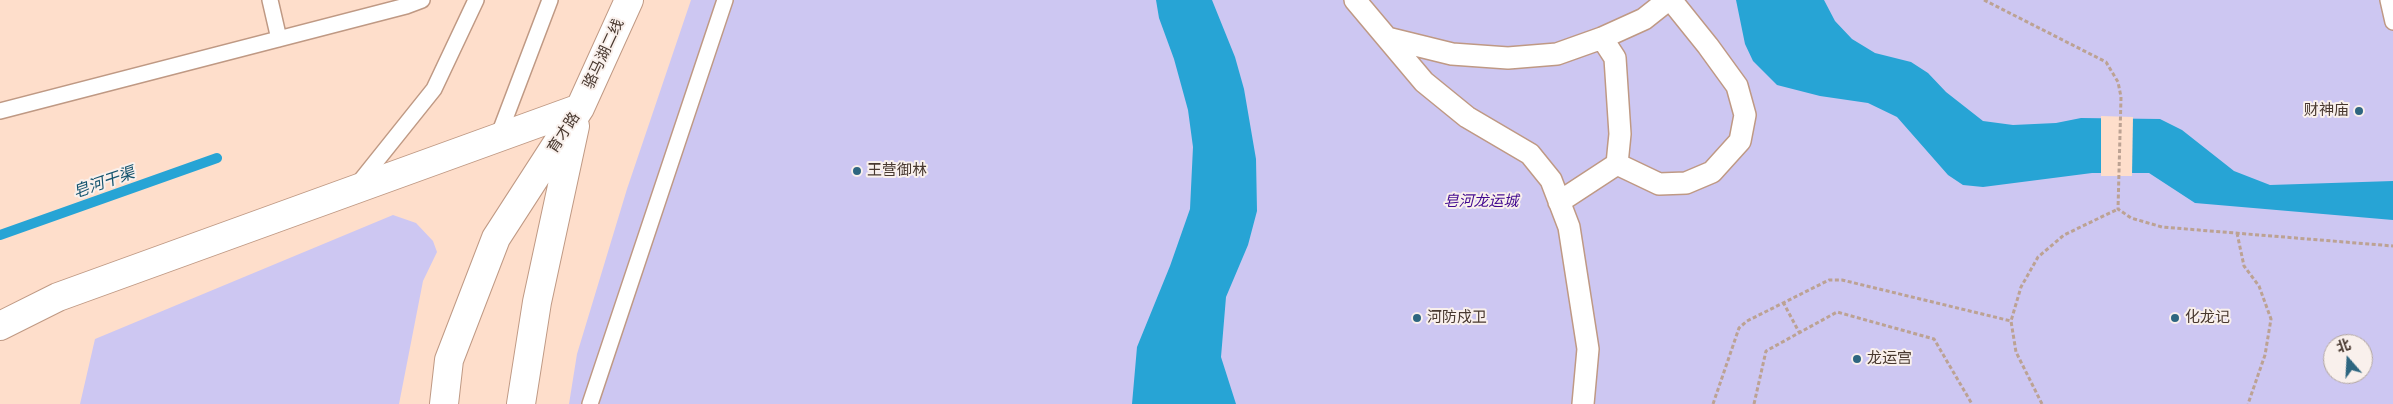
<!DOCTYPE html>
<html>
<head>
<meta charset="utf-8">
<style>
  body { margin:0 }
  #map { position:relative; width:2393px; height:404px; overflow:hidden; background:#fedecb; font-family:"Libre Baskerville","Noto Sans SC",serif }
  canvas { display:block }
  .north { position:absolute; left:2323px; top:334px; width:50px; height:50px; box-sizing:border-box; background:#f9f0ec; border:1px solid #b2a6a0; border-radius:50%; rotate:341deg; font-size:14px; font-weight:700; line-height:20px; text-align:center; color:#48382f }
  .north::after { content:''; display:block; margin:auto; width:18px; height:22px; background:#2e6680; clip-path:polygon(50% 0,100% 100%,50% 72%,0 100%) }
</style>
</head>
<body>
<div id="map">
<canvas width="2393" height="404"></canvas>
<div class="north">北</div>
</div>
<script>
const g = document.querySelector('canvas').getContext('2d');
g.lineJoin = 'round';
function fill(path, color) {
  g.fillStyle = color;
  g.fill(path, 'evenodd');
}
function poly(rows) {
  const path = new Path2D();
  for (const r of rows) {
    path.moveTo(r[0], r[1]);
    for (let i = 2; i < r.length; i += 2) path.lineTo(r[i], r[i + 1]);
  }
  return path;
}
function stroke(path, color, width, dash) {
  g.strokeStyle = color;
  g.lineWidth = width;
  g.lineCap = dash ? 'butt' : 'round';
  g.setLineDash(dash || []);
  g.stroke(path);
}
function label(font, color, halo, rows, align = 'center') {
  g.font = font + ' "Libre Baskerville","Noto Sans SC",serif';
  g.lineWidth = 4;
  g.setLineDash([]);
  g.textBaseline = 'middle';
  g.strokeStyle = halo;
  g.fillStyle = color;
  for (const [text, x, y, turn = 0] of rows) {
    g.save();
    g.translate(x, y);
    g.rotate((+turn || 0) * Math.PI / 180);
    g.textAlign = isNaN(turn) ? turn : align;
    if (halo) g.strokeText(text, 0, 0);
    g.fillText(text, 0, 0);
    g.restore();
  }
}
fill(poly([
  [691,0,2393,0,2393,404,569,404,577,354,627,189],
  [2333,344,2363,344,2363,374,2333,374],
  [393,215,416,223,433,241,437,252,423,281,399,404,80,404,95,339]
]), '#cdc7f2');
fill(poly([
  [1156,0,1212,0,1235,57,1244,89,1256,159,1257,211,1248,245,1226,297,1221,357,1236,404,1132,404,1137,347,1170,266,1190,209,1193,147,1188,110,1174,59,1159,18],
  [1736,0,1824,0,1835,21,1852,39,1875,53,1911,62,1928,73,1946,92,1983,121,2013,125,2056,123,2081,118,2160,119,2182,130,2234,171,2270,185,2393,181,2393,220,2195,203,2149,173,2092,173,1983,187,1963,185,1948,175,1897,117,1868,103,1820,96,1777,85,1753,61,1745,44]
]), '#27a4d5');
fill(poly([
  [2101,116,2133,117,2132,176,2101,176]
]), '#fedecb');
stroke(poly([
  [0,235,217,158]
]), '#27a4d5', 10);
const service = poly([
  [270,0,279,39],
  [2388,0,2393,22],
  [0,111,406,6,422,0],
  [498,137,550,0],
  [358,184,434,89,476,0],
  [590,404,725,0]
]);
const pedestrian = poly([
  [1355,0,1424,82,1467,117,1530,154,1551,180,1569,227,1588,349,1583,404],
  [1387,38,1452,54,1508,58,1557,54,1602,38,1644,19,1668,0],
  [1602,38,1615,58,1620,134,1617,164],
  [1559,202,1617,164,1659,184,1686,183,1712,172,1740,141,1745,115,1737,86,1708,46,1671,0]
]);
const tertiary = poly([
  [0,326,58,297,580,108],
  [444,404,449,360,496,238,580,108,629,0],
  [521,404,537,302,575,126]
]);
stroke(service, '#bf9984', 18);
stroke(pedestrian, '#bf9984', 24);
stroke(tertiary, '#bf9984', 30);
stroke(poly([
  [1984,0,2106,62,2118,82,2121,97,2118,209,2131,218,2162,227,2393,246],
  [2237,233,2244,266,2259,286,2271,319,2265,355,2248,404],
  [1783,302,1799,332],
  [1713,404,1739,328,1747,321,1829,280,1842,280,2011,321],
  [1754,404,1766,351,1837,312,1934,339,1972,404],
  [2042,404,2016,352,2011,321,2021,287,2038,257,2064,235,2118,209]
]), '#bca293', 3, [4, 2.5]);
stroke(service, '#fff', 15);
stroke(pedestrian, '#fff', 21);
stroke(tertiary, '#fff', 28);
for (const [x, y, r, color] of [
  [2359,111,5,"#2e6680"],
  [857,171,5,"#2e6680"],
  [1417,318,5,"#2e6680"],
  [2175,318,5,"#2e6680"],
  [1857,359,5,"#2e6680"]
]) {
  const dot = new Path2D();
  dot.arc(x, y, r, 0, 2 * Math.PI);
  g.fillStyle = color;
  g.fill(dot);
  stroke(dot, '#f9f0ec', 2);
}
label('15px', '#48382f', '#f9f0ec', [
  ["骆马湖二线",604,54,-65],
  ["育才路",564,133,-57]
]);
label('15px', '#48382f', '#f9f0ec', [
  ["财神庙",2349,111,"right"],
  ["王营御林",867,171],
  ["河防戍卫",1427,318],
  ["化龙记",2185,318],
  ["龙运宫",1867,359]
], 'left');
label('italic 15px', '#40078f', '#f9f0ec', [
  ["皂河龙运城",1481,202]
]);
label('italic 16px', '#15546e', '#f9f0ec', [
  ["皂河干渠",104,183,-19]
]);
</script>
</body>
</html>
